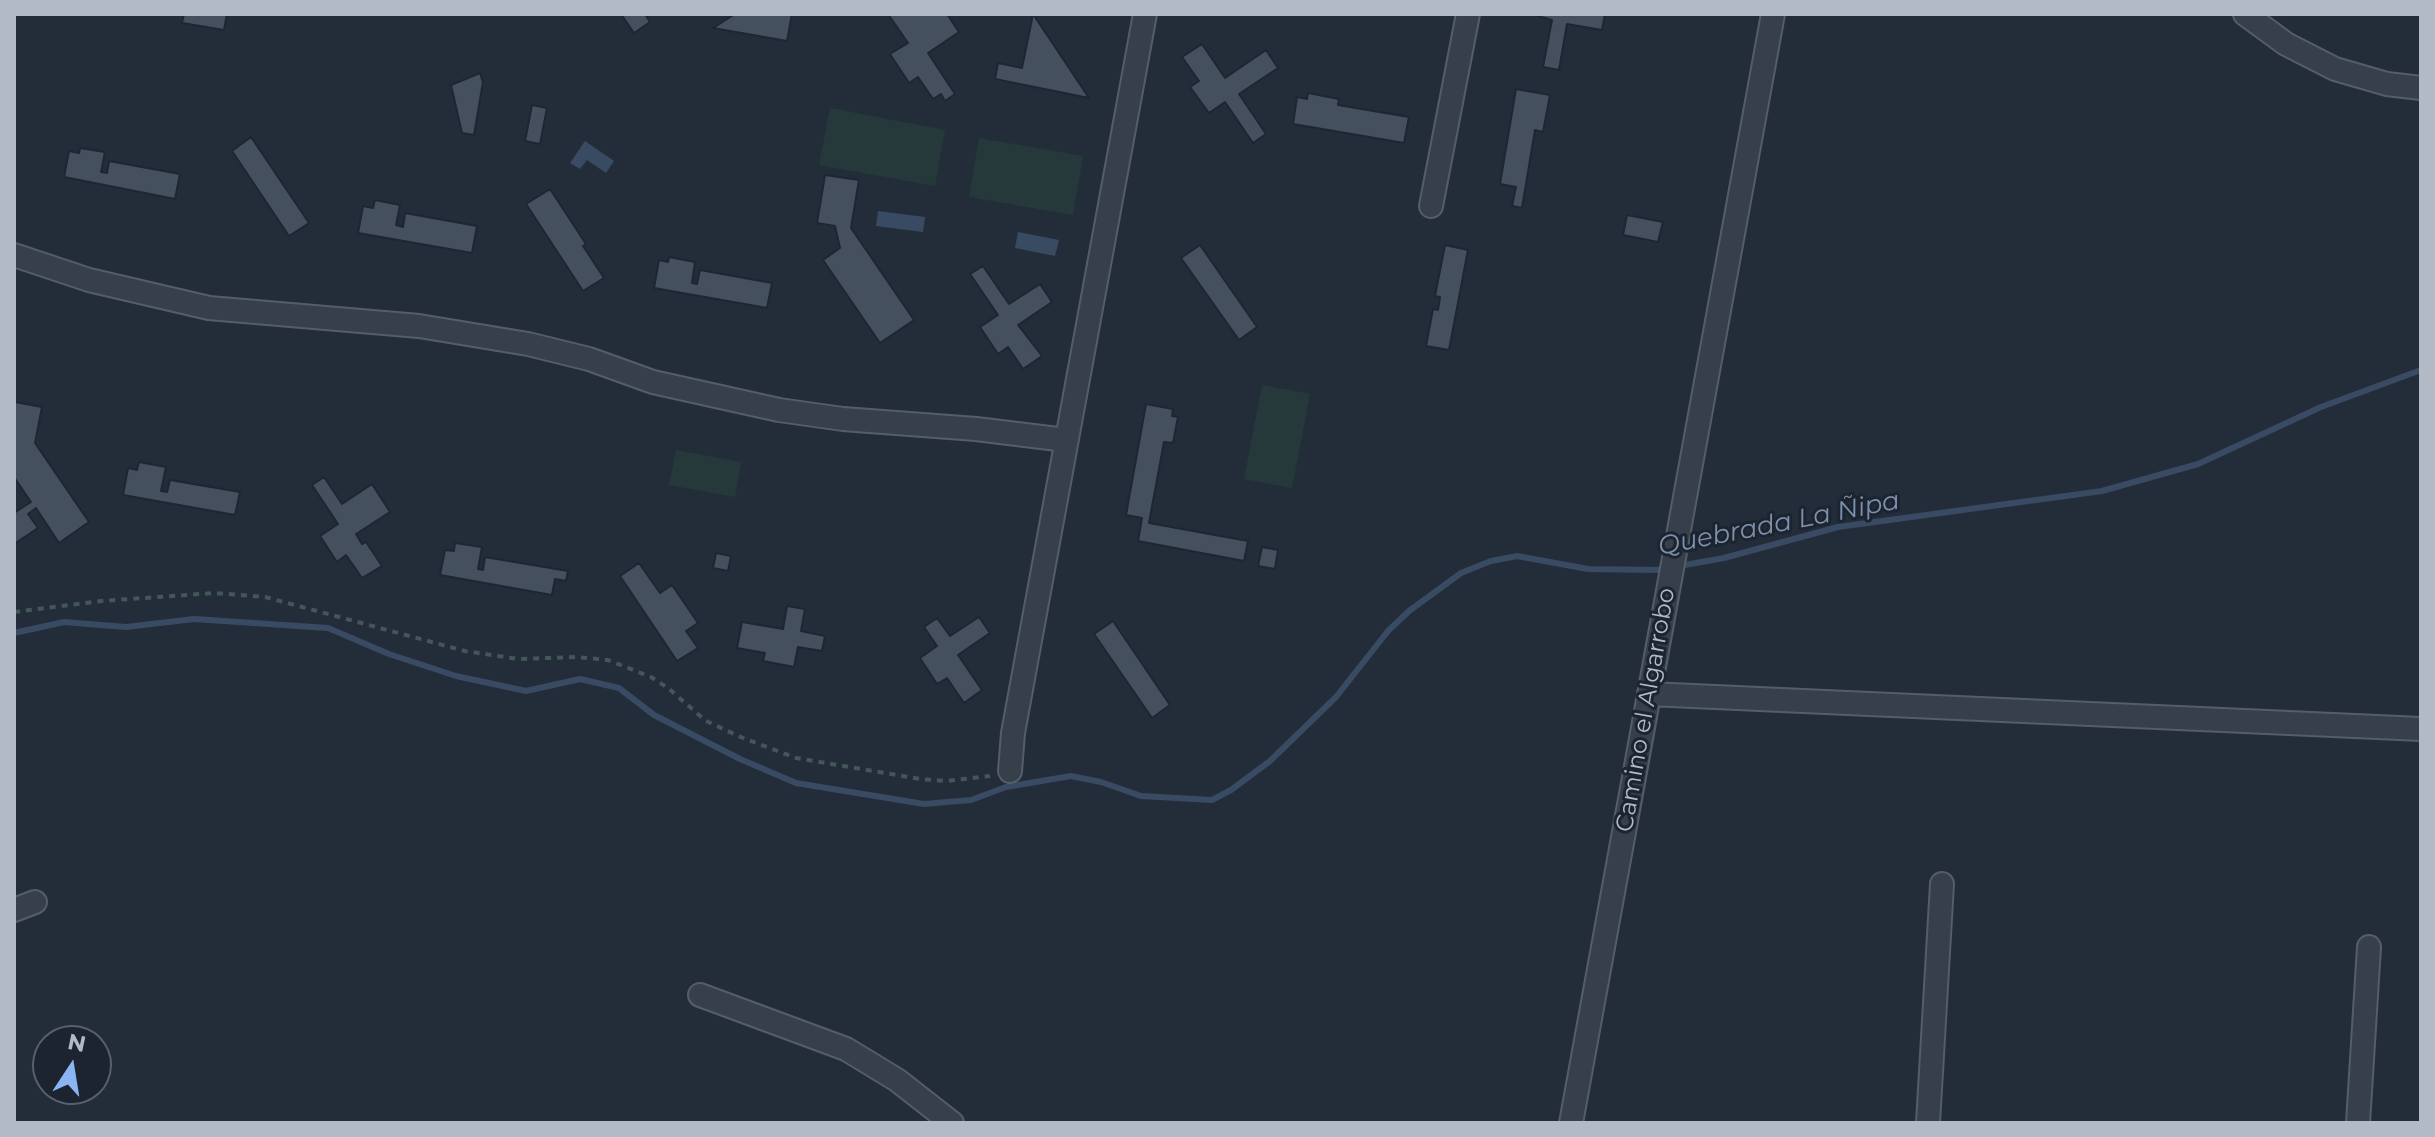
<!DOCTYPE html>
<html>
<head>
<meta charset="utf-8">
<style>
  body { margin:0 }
  #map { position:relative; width:2435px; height:1137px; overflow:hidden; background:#232d3a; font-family:Montserrat,sans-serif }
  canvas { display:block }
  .frame { position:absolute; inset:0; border:16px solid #b2bac6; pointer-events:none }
  .north { position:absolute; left:32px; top:1025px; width:80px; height:80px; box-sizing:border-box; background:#1c242f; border:2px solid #58606b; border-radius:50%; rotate:12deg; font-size:22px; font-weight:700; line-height:32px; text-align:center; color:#b2bac6 }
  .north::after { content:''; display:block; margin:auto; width:28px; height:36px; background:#8ab4f3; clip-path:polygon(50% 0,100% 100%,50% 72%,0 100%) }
</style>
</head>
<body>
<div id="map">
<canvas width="2435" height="1137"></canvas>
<div class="frame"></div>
<div class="north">N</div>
</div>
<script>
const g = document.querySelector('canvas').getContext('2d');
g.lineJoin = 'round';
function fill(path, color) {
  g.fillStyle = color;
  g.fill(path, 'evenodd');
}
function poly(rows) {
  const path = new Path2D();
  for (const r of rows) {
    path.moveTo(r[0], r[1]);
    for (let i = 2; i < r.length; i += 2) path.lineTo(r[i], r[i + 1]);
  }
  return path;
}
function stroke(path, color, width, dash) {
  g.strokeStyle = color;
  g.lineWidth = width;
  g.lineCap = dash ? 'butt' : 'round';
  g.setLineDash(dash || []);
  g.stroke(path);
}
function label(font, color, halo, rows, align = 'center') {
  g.font = font + ' Montserrat,sans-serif';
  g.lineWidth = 6;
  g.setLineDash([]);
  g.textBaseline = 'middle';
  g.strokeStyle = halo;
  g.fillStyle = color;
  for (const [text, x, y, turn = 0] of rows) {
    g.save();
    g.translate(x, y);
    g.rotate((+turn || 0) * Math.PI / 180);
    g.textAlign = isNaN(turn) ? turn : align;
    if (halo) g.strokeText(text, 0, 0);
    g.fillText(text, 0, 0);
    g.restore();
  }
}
fill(poly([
  [830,108,945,130,935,186,819,165],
  [979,138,1083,156,1073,215,969,197],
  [1262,385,1310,394,1292,488,1244,479],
  [676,450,741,462,735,497,669,485]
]), '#25393b');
fill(poly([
  [585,141,614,161,606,173,587,160,580,169,570,163],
  [878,211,925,217,923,232,876,226],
  [1018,232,1059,240,1055,256,1015,248]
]), '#394b63');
stroke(poly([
  [1679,566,1724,558,1838,527,2102,491,2198,464,2321,407,2421,370],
  [14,633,64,622,126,627,194,619,328,628,389,654,456,676,526,691,580,679,619,688,654,715,740,759,796,783,924,804,971,800,1006,787,1071,776,1101,782,1141,796,1212,800,1231,790,1270,761,1336,697,1388,631,1409,611,1461,573,1491,561,1517,556,1588,569,1656,570,1668,568]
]), '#394b63', 6);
const building = poly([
  [184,14,227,14,224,30,182,23,184,14],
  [621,14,645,14,650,22,634,33,621,14],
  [735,14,792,14,787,41,713,28,735,14],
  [888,14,947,14,959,32,928,53,955,94,945,101,941,94,933,99,918,77,909,83,890,54,908,43,888,14],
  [1033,14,1089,98,995,79,998,63,1022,68,1033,14],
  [1531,14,1605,14,1602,30,1567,24,1559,70,1543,67,1552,20,1531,14],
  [1202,44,1225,78,1266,50,1278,68,1239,94,1266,134,1253,143,1225,102,1209,113,1190,87,1199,81,1182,57,1202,44],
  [480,73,483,82,474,135,462,133,451,85,480,73],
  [1516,89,1550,95,1543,132,1535,130,1522,208,1512,206,1516,187,1500,184,1516,89],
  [1308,93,1339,99,1338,105,1409,117,1404,143,1293,124,1297,97,1307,99,1308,93],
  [532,105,547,108,540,144,525,141,532,105],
  [251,137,309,223,289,236,232,151,251,137],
  [80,148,105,152,101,172,107,173,109,161,180,174,175,199,64,177,69,151,79,153,80,148],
  [825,175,859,180,851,228,914,320,880,343,823,260,840,248,835,226,817,223,825,175],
  [550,189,586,244,583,246,604,278,583,291,526,204,550,189],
  [375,200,400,205,396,225,403,227,405,213,477,226,472,253,358,233,363,206,373,208,375,200],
  [1627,215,1663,222,1658,242,1623,235,1627,215],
  [1200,245,1257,327,1239,340,1181,258,1200,245],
  [1445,245,1468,250,1449,350,1426,346,1433,309,1438,310,1440,297,1435,296,1445,245],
  [669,257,695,262,692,283,697,284,700,270,772,283,767,308,654,288,659,260,668,262,669,257],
  [983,266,1009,304,1040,284,1052,302,1018,325,1042,356,1023,369,1008,347,998,354,980,327,998,315,970,274,983,266],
  [15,402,42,407,35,443,89,522,59,543,36,508,28,514,38,528,14,544,14,513,31,502,14,477,15,402],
  [1146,404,1173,409,1172,416,1178,417,1173,443,1164,442,1149,523,1248,541,1244,561,1138,541,1142,518,1126,515,1146,404],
  [139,462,166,467,161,491,167,492,170,480,240,492,235,515,123,495,128,468,137,470,139,462],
  [324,477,342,504,372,484,390,512,356,534,362,544,366,542,382,566,362,578,346,555,337,562,320,536,338,524,312,485,324,477],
  [455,543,482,547,478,569,483,570,485,557,568,571,566,581,555,579,552,595,440,575,445,550,454,551,455,543],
  [1262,547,1278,550,1275,569,1258,566,1262,547],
  [716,553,731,556,728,571,713,568,716,553],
  [639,563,660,593,672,585,698,623,686,631,698,648,677,661,620,576,639,563],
  [787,606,805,609,801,631,825,636,822,651,798,647,794,667,763,661,765,653,737,648,742,622,783,629,787,606],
  [979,617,990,633,958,655,982,690,964,703,947,678,937,684,920,658,937,646,924,627,937,618,950,636,979,617],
  [1113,621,1170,705,1152,718,1094,634,1113,621]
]);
fill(building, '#45505e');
stroke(building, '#1e2631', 2);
const street = poly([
  [2245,14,2286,44,2335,69,2387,84,2421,88],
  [1431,206,1468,14],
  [14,255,89,280,209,308,419,326,528,344,589,359,653,382,779,410,843,419,976,429,1066,440],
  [1649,694,2421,729],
  [1010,771,1013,733,1145,14],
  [14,910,35,902],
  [700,995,846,1049,897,1080,952,1123],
  [1571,1123,1773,14],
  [1928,1123,1942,884],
  [2358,1123,2369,947]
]);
stroke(street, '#555d68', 26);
stroke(poly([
  [14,612,101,601,215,593,265,597,465,651,518,659,577,657,608,660,651,677,668,688,706,721,743,738,796,758,920,779,946,781,990,776]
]), '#435658', 4, [6, 6]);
stroke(street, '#373f4a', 22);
label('24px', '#b2bac6', '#1c242f', [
  ["Camino el Algarrobo",1646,710,-80]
]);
label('italic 26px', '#7c91ad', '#1c242f', [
  ["Quebrada La Ñipa",1779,524,-11]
]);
</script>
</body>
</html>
